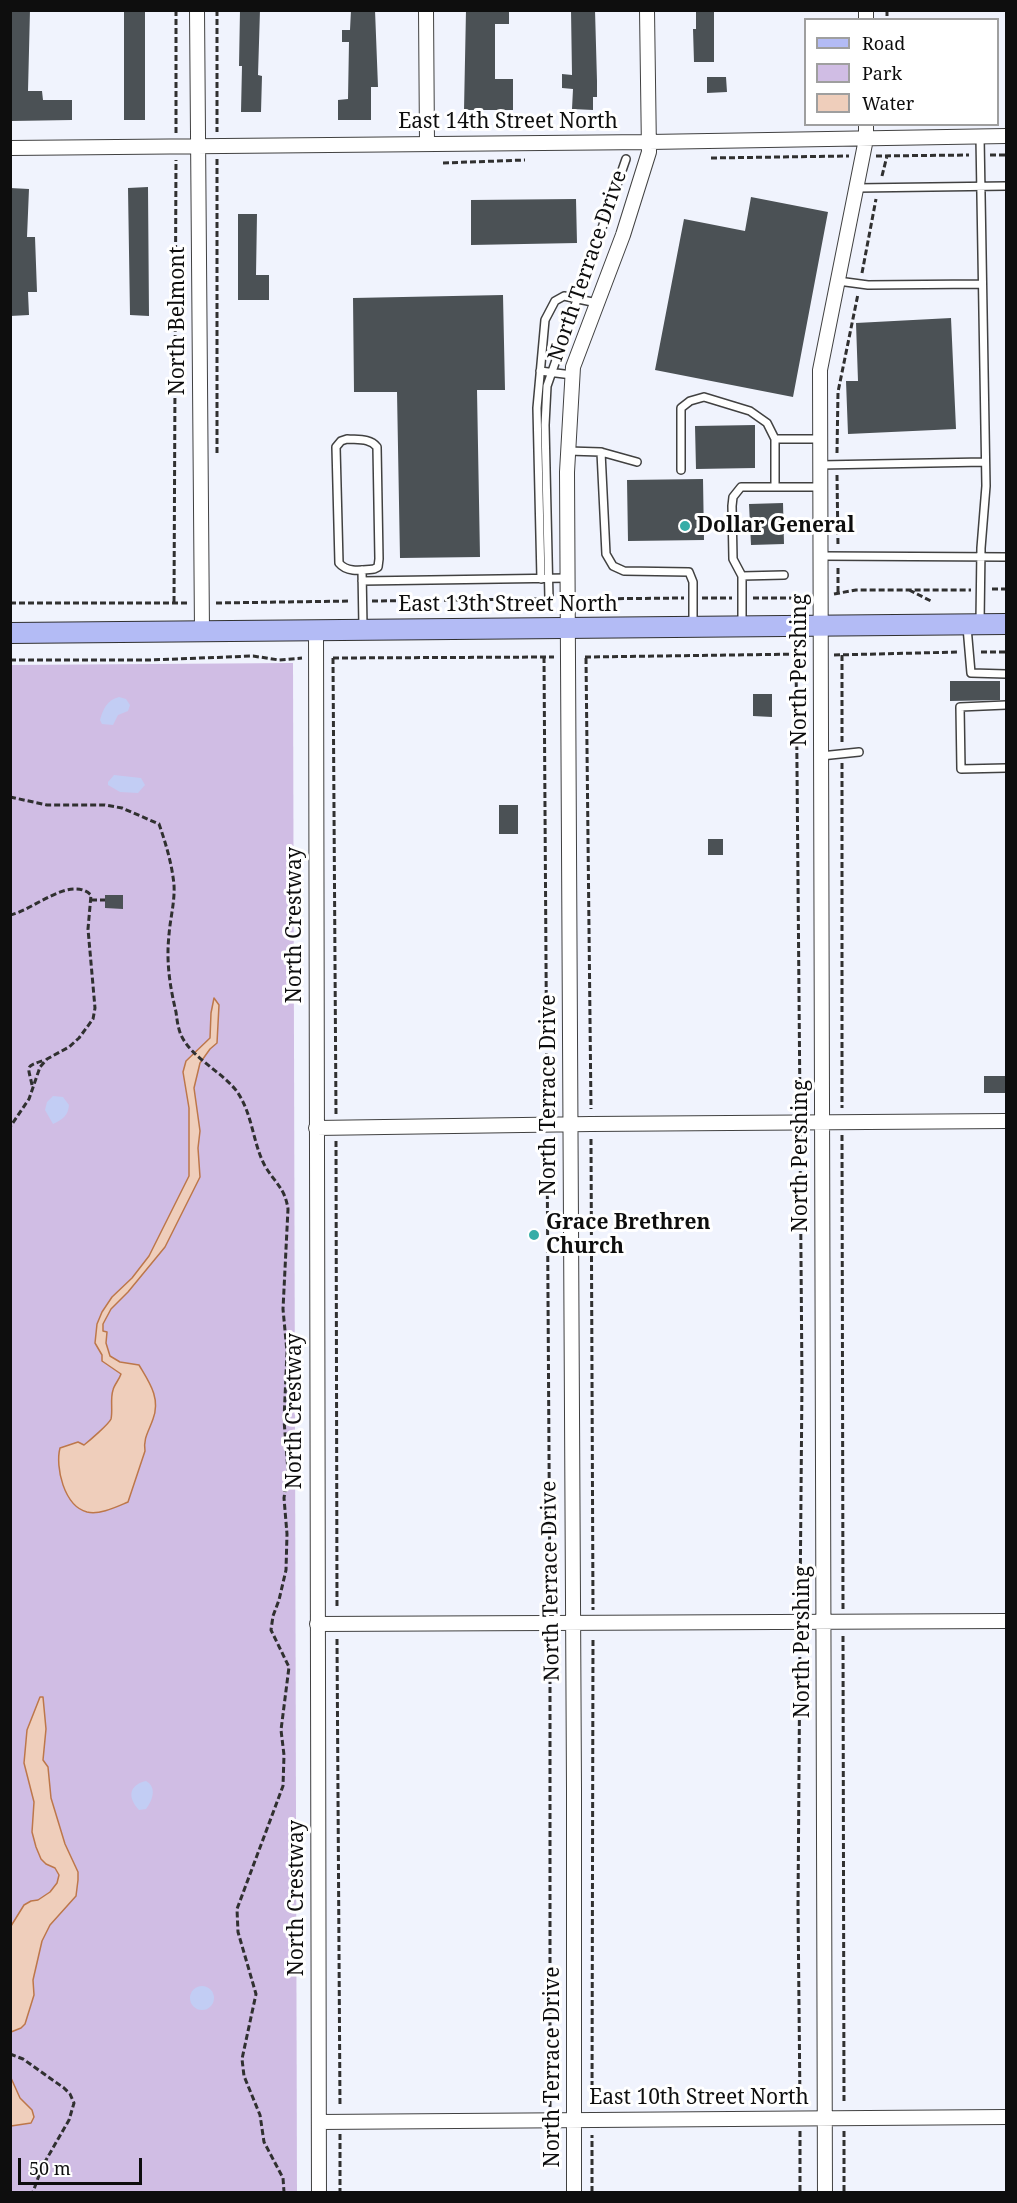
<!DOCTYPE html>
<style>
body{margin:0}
#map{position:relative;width:1017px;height:2203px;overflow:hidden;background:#f0f3fd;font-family:"Noto Serif",serif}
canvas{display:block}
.frame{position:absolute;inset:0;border:12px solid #0e0e0e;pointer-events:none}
.legend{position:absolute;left:804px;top:18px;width:195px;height:108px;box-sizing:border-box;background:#fff;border:2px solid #9f9f9f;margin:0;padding:8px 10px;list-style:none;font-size:18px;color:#0e0e0e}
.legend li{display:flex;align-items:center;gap:12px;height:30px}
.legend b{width:30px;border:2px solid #9f9f9f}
.scale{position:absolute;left:18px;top:2158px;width:124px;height:27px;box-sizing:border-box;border:3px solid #0e0e0e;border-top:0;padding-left:8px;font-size:18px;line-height:21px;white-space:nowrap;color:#0e0e0e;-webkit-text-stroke:4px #fff;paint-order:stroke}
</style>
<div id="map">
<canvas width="1017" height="2203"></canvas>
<div class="frame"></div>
<ul class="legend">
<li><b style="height:8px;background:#b3bbf5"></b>Road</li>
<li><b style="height:16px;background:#d0bde4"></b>Park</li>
<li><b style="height:16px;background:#efcebb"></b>Water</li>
</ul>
<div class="scale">50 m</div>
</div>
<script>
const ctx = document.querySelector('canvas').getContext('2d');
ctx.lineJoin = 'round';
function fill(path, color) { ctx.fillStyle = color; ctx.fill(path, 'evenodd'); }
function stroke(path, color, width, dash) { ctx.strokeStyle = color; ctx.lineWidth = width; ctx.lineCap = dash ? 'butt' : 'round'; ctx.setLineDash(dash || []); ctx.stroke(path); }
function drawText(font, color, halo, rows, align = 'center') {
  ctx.font = font + ' "Noto Serif",serif'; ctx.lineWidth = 6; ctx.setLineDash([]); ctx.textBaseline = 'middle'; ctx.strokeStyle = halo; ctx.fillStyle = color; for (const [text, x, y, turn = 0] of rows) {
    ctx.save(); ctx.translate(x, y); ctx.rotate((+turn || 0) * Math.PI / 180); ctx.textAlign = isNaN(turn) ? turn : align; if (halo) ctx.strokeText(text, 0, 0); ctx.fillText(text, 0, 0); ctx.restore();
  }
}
const green = new Path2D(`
 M 293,663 L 297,2192 L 11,2192 L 11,665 Z`);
const sand = new Path2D(`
 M 119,697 L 126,699 L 130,705 L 128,711 L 118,715 L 113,725 L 102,724 L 100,720 C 103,709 107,700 119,697 Z
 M 114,775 L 141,778 L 145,785 L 138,793 L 120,792 L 108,785 L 108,782 Z
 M 53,1096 L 63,1097 L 69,1105 C 68,1116 63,1119 53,1124 L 45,1110 L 47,1102 Z
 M 146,1781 C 157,1787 153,1800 146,1809 L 139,1810 C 127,1797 129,1785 146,1781 Z
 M190 1998a12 12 0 1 1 24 0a12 12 0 1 1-24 0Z`);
const water = new Path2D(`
 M 214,998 L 219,1005 L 217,1043 L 210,1049 L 200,1063 L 194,1088 L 200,1131 L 198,1148 L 200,1177 L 165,1247 L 128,1292 L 111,1309 L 103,1324 L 103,1331 L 107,1332 L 106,1343 L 110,1356 L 120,1362 L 139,1365 C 149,1382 161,1398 153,1419 C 149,1431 143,1438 145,1451 L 128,1502 C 116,1507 100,1515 87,1512 C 64,1506 55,1467 60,1448 L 78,1442 L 84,1445 C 89,1441 109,1424 111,1419 C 113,1410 110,1399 113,1390 C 114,1385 119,1380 121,1374 L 102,1361 L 102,1355 L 95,1343 L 97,1324 L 102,1312 L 112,1297 L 132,1278 L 149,1256 L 189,1176 L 189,1108 L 183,1072 L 186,1061 L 210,1038 L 211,1013 Z
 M 40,1697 L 43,1697 L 46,1729 L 43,1760 L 48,1767 L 51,1798 L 65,1844 L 78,1872 L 78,1880 L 76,1896 L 50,1925 L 42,1941 L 33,1980 L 34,1995 L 25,2024 L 21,2028 L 11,2032 L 11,1926 L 24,1905 L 31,1901 L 38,1900 L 50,1892 L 57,1883 L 59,1875 L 55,1868 L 46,1864 L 41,1859 L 36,1847 L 32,1832 L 34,1802 L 24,1763 L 27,1730 Z
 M 11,2078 L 20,2098 L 32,2110 L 34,2117 L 31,2123 L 11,2126 Z`);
const building = new Path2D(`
 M 12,10 L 30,10 L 28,91 L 42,91 L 43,100 L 72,100 L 72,120 L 11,121 Z
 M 124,10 L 145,10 L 145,120 L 124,120 Z
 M 240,10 L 260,10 L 258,75 L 262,76 L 261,112 L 241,112 L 242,66 L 239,66 Z
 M 351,10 L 375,10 L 378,87 L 371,87 L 371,120 L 338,120 L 338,100 L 348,99 L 349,42 L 342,42 L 342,30 L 350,30 Z
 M 466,10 L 509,10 L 509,24 L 495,24 L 495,79 L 513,79 L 513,110 L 464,110 Z
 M 571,10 L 595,10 L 597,81 L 597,97 L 593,97 L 593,110 L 572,109 L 573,89 L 562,88 L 562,74 L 572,75 Z
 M 696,10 L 714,10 L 714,62 L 694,62 L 693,29 L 696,29 Z
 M 707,77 L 726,77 L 727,92 L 707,93 Z
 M 148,187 L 149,316 L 130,315 L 128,188 Z
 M 10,188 L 29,189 L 27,237 L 35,237 L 37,292 L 28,292 L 29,315 L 10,316 Z
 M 751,197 L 828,212 L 793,397 L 655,370 L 684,219 L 745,231 Z
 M 576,199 L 577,243 L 471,245 L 471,200 Z
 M 238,214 L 257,214 L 256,275 L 269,275 L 269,300 L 238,300 Z
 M 503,295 L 505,390 L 477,390 L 480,557 L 400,558 L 397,392 L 354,392 L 353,298 Z
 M 951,318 L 956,429 L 848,434 L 846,381 L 858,381 L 856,323 Z
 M 755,425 L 755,468 L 696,469 L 695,426 Z
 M 703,479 L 704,540 L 628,541 L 627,480 Z
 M 783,503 L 784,544 L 751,545 L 749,504 Z
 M 950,681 L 1000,681 L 1000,700 L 950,701 Z
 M 753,694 L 772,694 L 772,717 L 753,716 Z
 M 499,805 L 518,805 L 518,834 L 499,834 Z
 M 708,839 L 723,839 L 723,855 L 708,855 Z
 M 105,895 L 123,895 L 123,909 L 105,908 Z
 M 984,1076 L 1006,1076 L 1006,1093 L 984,1093 Z`);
const path = new Path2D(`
 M 176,10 L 176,133
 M 217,10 L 217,132
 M 887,10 L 887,20
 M 990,155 L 1006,155
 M 876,156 L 969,155
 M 711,158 L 849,156
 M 443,163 L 525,160
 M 882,176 L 887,156
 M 862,273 L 876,199
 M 217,453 L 217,159
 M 837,453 L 838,392 L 858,294
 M 837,475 L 838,546
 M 838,568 L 838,593
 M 992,589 L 1006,589
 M 909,590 L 931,601
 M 834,594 L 856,590 L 971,590
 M 702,598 L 732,598
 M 753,598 L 807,598
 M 582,599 L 684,598
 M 372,601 L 540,599
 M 174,602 L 176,160
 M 10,603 L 189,603
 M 216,603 L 351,601
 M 981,652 L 1006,652
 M 796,654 L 800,1108
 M 834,655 L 959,652
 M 842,655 L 842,742
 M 544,657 L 547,1111
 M 585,657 L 806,654
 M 333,658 L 336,1114
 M 333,658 L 554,657
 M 586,658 L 591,1109
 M 10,660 L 150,660 L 253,656 L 279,660 L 302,658
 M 842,763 L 842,1108
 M 10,797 L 47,805 L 105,805 L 122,808 L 159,824 C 166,844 172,864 174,885 C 175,902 170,919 169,935 C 166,962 170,987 176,1012 C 177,1020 178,1028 181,1035 C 191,1057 219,1070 235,1089 C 253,1112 252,1142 265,1166 C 275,1183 285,1188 288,1209 L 283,1309 L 287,1352 L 284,1420 L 288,1471 L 284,1498 L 287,1534 L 286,1570 L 279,1600 L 273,1616 L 271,1630 L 289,1667 L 281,1730 L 284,1755 L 283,1786 L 237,1909 L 238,1932 L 256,1994 L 242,2059 L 244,2076 L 260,2115 L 264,2142 L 283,2178 L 284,2192
 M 91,900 L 105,900
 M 10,915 C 34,910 70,875 91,895 L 88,929 L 95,1008 L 93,1019 L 79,1038 L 69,1047 L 47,1059 L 40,1067 L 29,1099 L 10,1127
 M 32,1085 C 28,1065 24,1067 45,1060
 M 800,1135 L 802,1382 L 800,1609
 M 842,1135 L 843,1609
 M 547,1139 L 550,1609
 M 591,1139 L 593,1610
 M 336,1141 L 337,1609
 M 843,1636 L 844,2104
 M 337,1639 L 340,2107
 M 10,2054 L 23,2059 L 64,2088 L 70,2094 L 74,2103 L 69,2120 L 42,2167 L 33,2192
 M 800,2104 L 798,1906 L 800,1636
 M 592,2105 L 593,1637
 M 550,2107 L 550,1637
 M 800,2131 L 800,2192
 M 844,2131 L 844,2192
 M 340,2134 L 340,2192
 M 592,2192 L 592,2135`);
const service = new Path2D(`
 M 980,137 L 986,486 L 981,548 L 980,622
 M 857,188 L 1006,186
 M 838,281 L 868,285 L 982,284
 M 540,371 L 572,375
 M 347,439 C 358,440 370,438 377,447 L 379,559 L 378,567 L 374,569 C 362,570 347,573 339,563 L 336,447 L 341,441 Z
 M 568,451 L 601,452 L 606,554 L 613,566 L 624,571 L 689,572 L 693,582 L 693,625
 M 601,452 L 637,462
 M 820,465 L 985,462
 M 681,470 L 681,408 L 690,401 L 704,397 L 750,411 L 767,423 L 775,439
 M 775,487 L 775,439 L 820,439
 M 821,556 L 1006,557
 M 362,570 L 363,627
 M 742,576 L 733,559 L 732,506 L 733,497 L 741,487 L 821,487
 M 541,579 L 537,408 L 545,320 L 555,301 L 564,296 L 597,303
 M 362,581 L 568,578
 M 549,599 L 545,425 L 547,386 L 626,159
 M 742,624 L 742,576 L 784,575
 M 967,627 L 971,673 L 1006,674
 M 1006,705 L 960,707 L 961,769 L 1006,768
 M 821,756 L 859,752`);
const minor = new Path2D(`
 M 197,10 L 202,631
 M 426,10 L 427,143
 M 866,10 L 866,20
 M 10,148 L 649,142 L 1006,136
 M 316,630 L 319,2192
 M 316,1128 L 591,1124 L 1006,1121
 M 317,1624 L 1006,1621
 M 319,2122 L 1006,2117
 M 574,2192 L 574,1788 L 567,472 L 573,367 L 623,235 L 649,152 L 647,10
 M 825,2192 L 820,370 L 866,139 L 866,124`);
const secondary = new Path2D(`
 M 10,633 L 1006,624`);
const markers = [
 [685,526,6,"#36ada7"],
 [534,1235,6,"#36ada7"]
];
const streetNames = [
 ["East 14th Street North",508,122],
 ["North Terrace Drive",588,266,-71],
 ["North Belmont",178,321,-90],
 ["East 13th Street North",508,605],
 ["North Pershing",800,670,-90],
 ["North Crestway",295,925,-90],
 ["North Terrace Drive",549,1095,-90],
 ["North Pershing",801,1156,-90],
 ["North Crestway",295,1411,-90],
 ["North Terrace Drive",551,1581,-91],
 ["North Pershing",803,1642,-90],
 ["North Crestway",297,1898,-90],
 ["North Terrace Drive",553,2067,-90],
 ["East 10th Street North",699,2098]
];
const poiNames = [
 ["Dollar General",697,526],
 ["Grace Brethren",546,1223],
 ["Church",546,1247]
];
fill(green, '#d0bde4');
fill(sand, '#c2cdf4');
fill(water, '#efcebb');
stroke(water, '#bd774a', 1.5);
fill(building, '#4b5155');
stroke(service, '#414141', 10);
stroke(minor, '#414141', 16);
stroke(secondary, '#303030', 22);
stroke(path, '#303030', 3, [6, 3]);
stroke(service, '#fff', 7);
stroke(minor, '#fff', 14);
stroke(secondary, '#b3bbf5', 20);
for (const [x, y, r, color] of markers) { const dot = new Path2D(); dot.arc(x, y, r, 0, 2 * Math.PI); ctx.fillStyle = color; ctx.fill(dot); stroke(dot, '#fff', 2); }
drawText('21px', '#0e0e0e', '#fff', streetNames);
drawText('bold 21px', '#0e0e0e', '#fff', poiNames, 'left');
</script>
